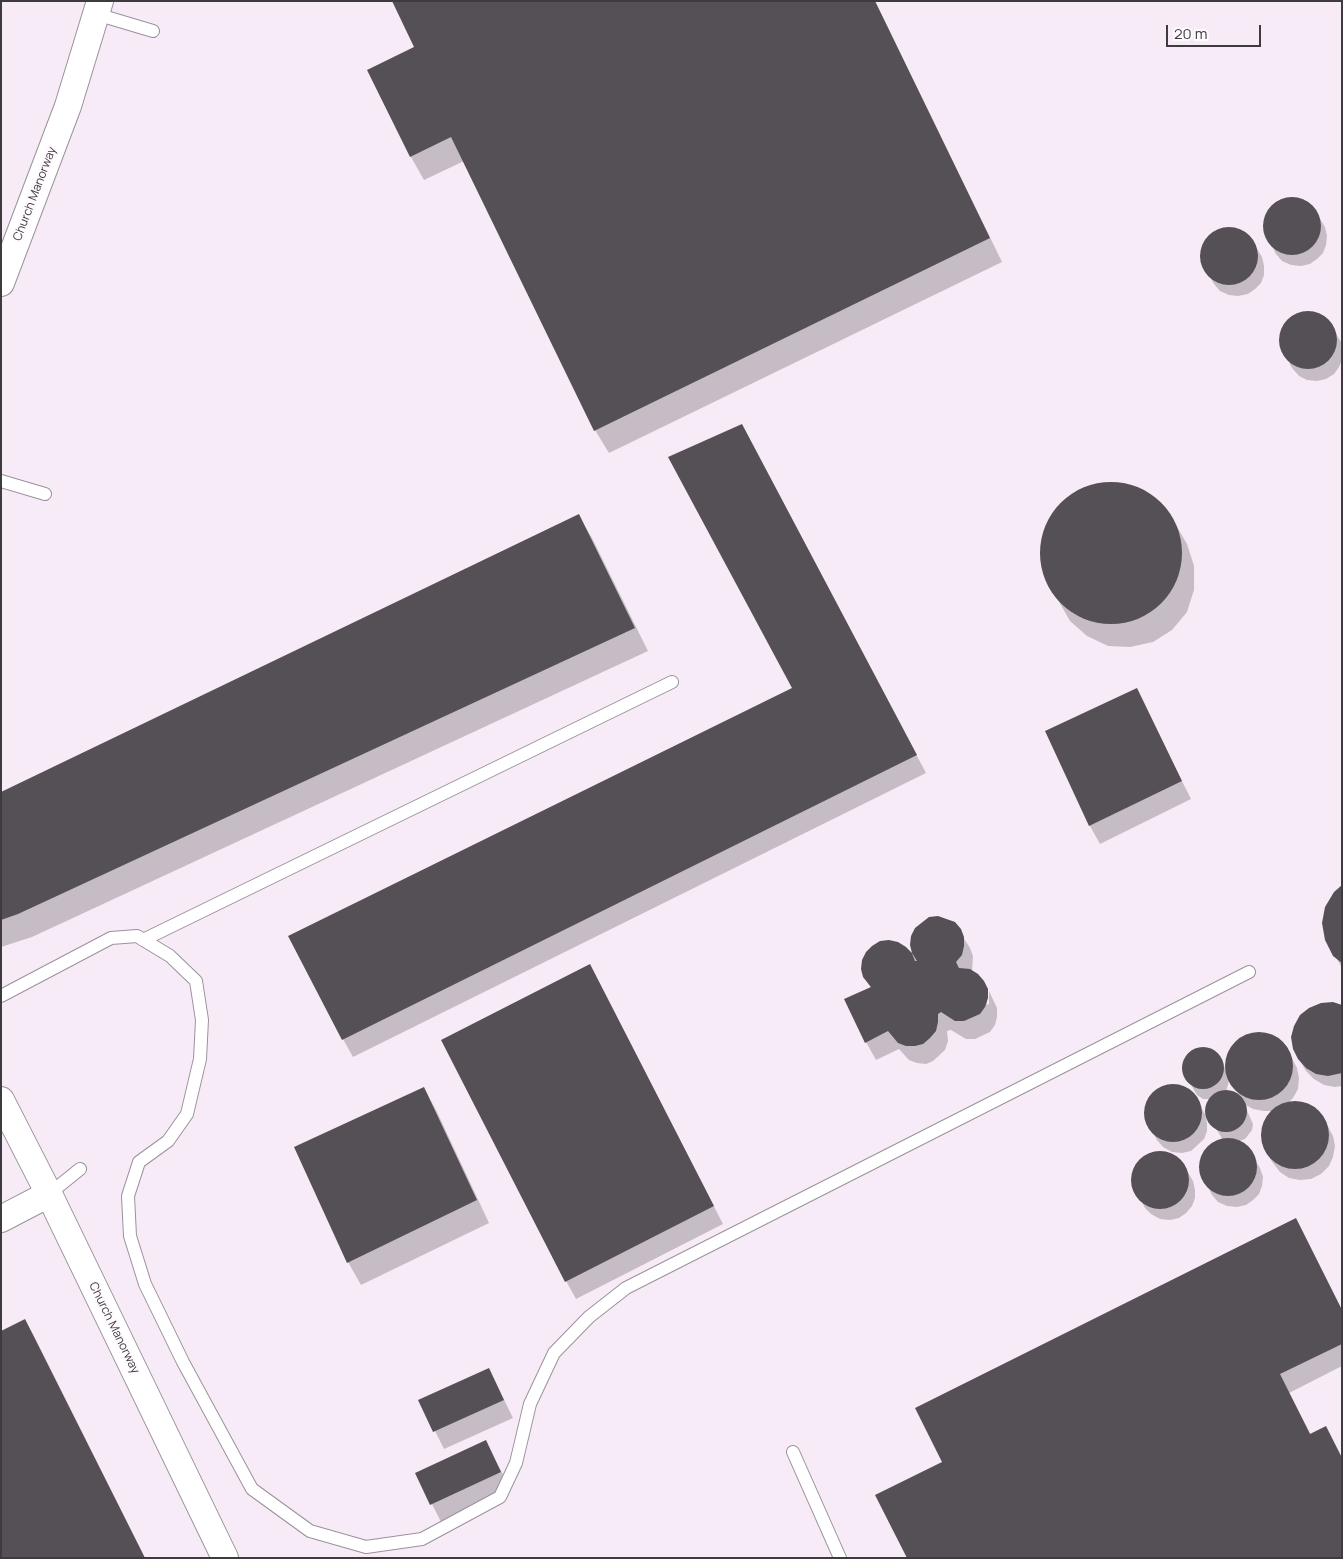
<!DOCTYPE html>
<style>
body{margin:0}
#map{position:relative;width:1343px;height:1559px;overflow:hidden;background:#fefafe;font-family:Manrope,sans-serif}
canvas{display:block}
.frame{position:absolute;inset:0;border:2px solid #3d3b3e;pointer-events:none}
.scale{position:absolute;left:1166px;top:25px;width:95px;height:22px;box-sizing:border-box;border:2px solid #3d3b3e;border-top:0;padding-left:6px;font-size:15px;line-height:18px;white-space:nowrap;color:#3d3b3e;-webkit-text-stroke:4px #fefafe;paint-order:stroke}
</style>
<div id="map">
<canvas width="1343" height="1559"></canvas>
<div class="frame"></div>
<div class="scale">20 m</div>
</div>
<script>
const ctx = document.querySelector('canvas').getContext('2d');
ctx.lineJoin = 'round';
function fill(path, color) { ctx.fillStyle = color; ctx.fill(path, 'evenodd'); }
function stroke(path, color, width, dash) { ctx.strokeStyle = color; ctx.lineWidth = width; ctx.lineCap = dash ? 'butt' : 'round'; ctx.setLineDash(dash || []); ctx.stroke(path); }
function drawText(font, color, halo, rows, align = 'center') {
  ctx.font = font + ' Manrope,sans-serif'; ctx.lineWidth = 5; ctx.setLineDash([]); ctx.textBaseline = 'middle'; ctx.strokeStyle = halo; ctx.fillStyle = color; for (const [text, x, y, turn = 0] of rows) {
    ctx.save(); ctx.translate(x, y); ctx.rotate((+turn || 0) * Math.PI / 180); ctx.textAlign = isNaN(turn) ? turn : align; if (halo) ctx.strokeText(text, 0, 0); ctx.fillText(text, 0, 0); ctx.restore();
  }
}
const built = new Path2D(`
 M 1,1 L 1342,1 L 1342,1558 L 1,1558 Z`);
const shadow = new Path2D(`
 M 393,1 L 875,1 L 1002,262 L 609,453 L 595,430 L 464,161 L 424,180 L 411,157 L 369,71 L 416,48 Z
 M 1289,198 L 1298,199 L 1313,208 L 1325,227 L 1327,236 L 1326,245 L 1323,253 L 1317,259 L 1310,264 L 1301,266 L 1291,265 L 1282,261 L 1276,254 L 1265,232 L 1264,223 L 1267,214 L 1273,206 L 1280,201 Z
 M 1226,229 L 1235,229 L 1244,232 L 1250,238 L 1262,257 L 1264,266 L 1264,275 L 1261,283 L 1255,289 L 1248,294 L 1238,296 L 1229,295 L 1220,291 L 1214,284 L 1202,262 L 1202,253 L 1204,244 L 1210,236 L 1218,231 Z
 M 1305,313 L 1314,313 L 1322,317 L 1329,322 L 1341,342 L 1342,360 L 1339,367 L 1334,374 L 1326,379 L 1317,381 L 1307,380 L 1299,376 L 1292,368 L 1281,347 L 1280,337 L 1283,328 L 1289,321 L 1297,315 Z
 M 751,443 L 926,773 L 353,1057 L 343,1039 L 793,688 Z
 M 1116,484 L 1139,489 L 1158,501 L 1173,520 L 1187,544 L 1194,566 L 1194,590 L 1187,612 L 1172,630 L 1153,642 L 1130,647 L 1108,646 L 1087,636 L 1070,621 L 1045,577 L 1041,555 L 1044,532 L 1054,512 L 1071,496 L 1092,486 Z
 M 578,515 L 592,538 L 648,651 L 32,937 L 1,947 L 1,794 Z
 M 1136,690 L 1191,799 L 1100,844 L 1090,826 L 1047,732 Z
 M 1342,887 L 1342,968 L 1326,940 Z
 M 938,917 L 954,923 L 970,948 L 973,956 L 972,971 L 983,982 L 988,991 L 986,991 L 987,1005 L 989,1004 L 989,991 L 997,1008 L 997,1017 L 995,1025 L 990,1032 L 975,1039 L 966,1039 L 951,1030 L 947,1031 L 948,1041 L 945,1050 L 933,1061 L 926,1064 L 917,1063 L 909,1060 L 899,1049 L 876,1060 L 866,1042 L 871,988 L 864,977 L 905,948 L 914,958 L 911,944 Z
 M 599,983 L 723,1224 L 576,1299 L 566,1281 Z
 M 1342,1006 L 1342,1086 L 1335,1087 L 1324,1085 L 1314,1079 L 1306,1071 L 1299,1059 Z
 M 1257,1033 L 1268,1034 L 1277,1038 L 1285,1045 L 1297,1068 L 1299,1078 L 1298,1089 L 1293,1098 L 1288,1103 L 1303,1103 L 1313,1107 L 1321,1114 L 1333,1136 L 1335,1146 L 1333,1157 L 1329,1166 L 1321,1174 L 1311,1179 L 1300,1180 L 1289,1178 L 1280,1172 L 1273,1163 L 1265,1151 L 1262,1139 L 1262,1128 L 1266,1118 L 1272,1111 L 1264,1111 L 1253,1109 L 1244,1104 L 1253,1124 L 1252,1130 L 1245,1139 L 1237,1142 L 1248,1149 L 1260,1168 L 1263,1177 L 1262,1186 L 1259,1194 L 1253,1200 L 1246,1205 L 1237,1207 L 1227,1206 L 1218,1202 L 1212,1195 L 1201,1173 L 1200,1164 L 1203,1155 L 1208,1147 L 1223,1140 L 1207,1114 L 1210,1099 L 1203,1099 L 1197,1095 L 1183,1071 L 1186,1058 L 1196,1049 L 1202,1049 L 1214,1052 L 1218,1056 L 1226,1070 L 1226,1060 L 1230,1049 L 1238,1040 L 1247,1035 ZM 1229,1081 L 1240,1096 L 1238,1097 L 1232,1092 L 1226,1092 Z
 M 1170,1085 L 1178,1085 L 1193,1094 L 1205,1114 L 1207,1123 L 1207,1131 L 1204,1139 L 1191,1151 L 1182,1153 L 1172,1152 L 1163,1147 L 1157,1140 L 1145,1119 L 1145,1110 L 1148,1100 L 1153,1092 Z
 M 424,1088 L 437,1112 L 489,1223 L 361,1285 L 348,1262 Z
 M 1158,1152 L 1166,1153 L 1174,1156 L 1181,1161 L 1193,1181 L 1195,1190 L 1195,1198 L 1192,1206 L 1186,1213 L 1179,1218 L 1170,1220 L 1160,1219 L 1151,1214 L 1145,1208 L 1134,1186 L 1133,1176 L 1135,1167 L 1141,1159 L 1149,1154 Z
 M 1296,1220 L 1342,1310 L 1342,1366 L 1289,1393 L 1311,1435 L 1326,1428 L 1342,1457 L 1342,1558 L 943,1462 Z
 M 25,1320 L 35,1338 L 145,1558 L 1,1558 Z
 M 489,1369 L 513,1418 L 444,1449 L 420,1401 Z
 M 486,1442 L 511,1490 L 441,1522 L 417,1474 Z`);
const building = new Path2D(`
 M 392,1 L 875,1 L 990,238 L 594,431 L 451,137 L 410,157 L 367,70 L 414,47 Z
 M1263 226a29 29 0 1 1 58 0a29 29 0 1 1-58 0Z
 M1200 256a29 29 0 1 1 58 0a29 29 0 1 1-58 0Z
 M1279 340a29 29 0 1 1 58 0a29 29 0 1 1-58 0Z
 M 742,424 L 917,755 L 342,1040 L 288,936 L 792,688 L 668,457 Z
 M1040 553a71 71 0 1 1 142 0a71 71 0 1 1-142 0Z
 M 579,514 L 635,628 L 18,914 L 1,920 L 1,792 Z
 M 1137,688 L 1182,781 L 1089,826 L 1045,731 Z
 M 1342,885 L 1342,963 L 1333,956 L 1325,940 L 1322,923 L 1325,907 L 1334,892 Z
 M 938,916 L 955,922 L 961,929 L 964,937 L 964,946 L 962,955 L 956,962 L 959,968 L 970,969 L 978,974 L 984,981 L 988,989 L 988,998 L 985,1007 L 980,1014 L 964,1021 L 955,1021 L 941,1012 L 938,1014 L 938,1022 L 936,1031 L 930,1038 L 923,1044 L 915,1046 L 906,1046 L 898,1043 L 888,1031 L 865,1043 L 844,999 L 871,987 L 863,977 L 861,969 L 862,960 L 866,952 L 872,946 L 880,941 L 889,940 L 898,942 L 906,947 L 912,953 L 915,961 L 917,961 L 912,953 L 910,945 L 911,936 L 915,928 L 929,917 Z
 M 590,964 L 714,1206 L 565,1282 L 441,1040 Z
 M 1333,1002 L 1342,1005 L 1342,1073 L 1328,1076 L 1316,1074 L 1306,1068 L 1298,1059 L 1293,1049 L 1291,1037 L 1294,1026 L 1300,1015 L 1309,1008 L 1321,1003 Z
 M1225 1066a34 34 0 1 1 68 0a34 34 0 1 1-68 0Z
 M1182 1068a21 21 0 1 1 42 0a21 21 0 1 1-42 0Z
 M1144 1113a29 29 0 1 1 58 0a29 29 0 1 1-58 0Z
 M 424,1087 L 477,1200 L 347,1263 L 294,1147 Z
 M1205 1111a21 21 0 1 1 42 0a21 21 0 1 1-42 0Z
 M1261 1135a34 34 0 1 1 68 0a34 34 0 1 1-68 0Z
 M1199 1167a29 29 0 1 1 58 0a29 29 0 1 1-58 0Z
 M1131 1180a29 29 0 1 1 58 0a29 29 0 1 1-58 0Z
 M 1296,1218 L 1342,1310 L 1342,1344 L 1280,1374 L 1310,1434 L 1326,1426 L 1342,1458 L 1342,1558 L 907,1558 L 875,1495 L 942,1462 L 915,1408 Z
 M 25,1319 L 145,1558 L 1,1558 L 1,1331 Z
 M 489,1368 L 504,1400 L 433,1432 L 418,1400 Z
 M 486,1440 L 501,1472 L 430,1505 L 415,1473 Z`);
const service = new Path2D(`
 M 96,14 L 153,31
 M 1,481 L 45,494
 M 143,940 L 672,682
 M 1,996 L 111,938 L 137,936 L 170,956 L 196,981 L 202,1020 L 200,1059 L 187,1114 L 168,1141 L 139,1162 L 128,1196 L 130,1236 L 145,1284 L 183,1362 L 252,1489 L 310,1531 L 366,1547 L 422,1539 L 500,1497 L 516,1463 L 530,1404 L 554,1353 L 589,1317 L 626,1288 L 1249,972
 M 49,1194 L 80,1169
 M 793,1452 L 840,1558`);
const minor = new Path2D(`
 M 1,283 L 68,106 L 100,1
 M 1,1100 L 49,1194 L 225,1558
 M 1,1219 L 49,1194`);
const streetNames = [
 ["Church Manorway",35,194,-69],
 ["Church Manorway",114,1328,64]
];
fill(built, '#f7ebf8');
fill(shadow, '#0003');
fill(building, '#555056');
stroke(service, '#999399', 14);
stroke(minor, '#999399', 28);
stroke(service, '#fff', 12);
stroke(minor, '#fff', 26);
drawText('12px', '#3d3b3e', '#fefafe', streetNames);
</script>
